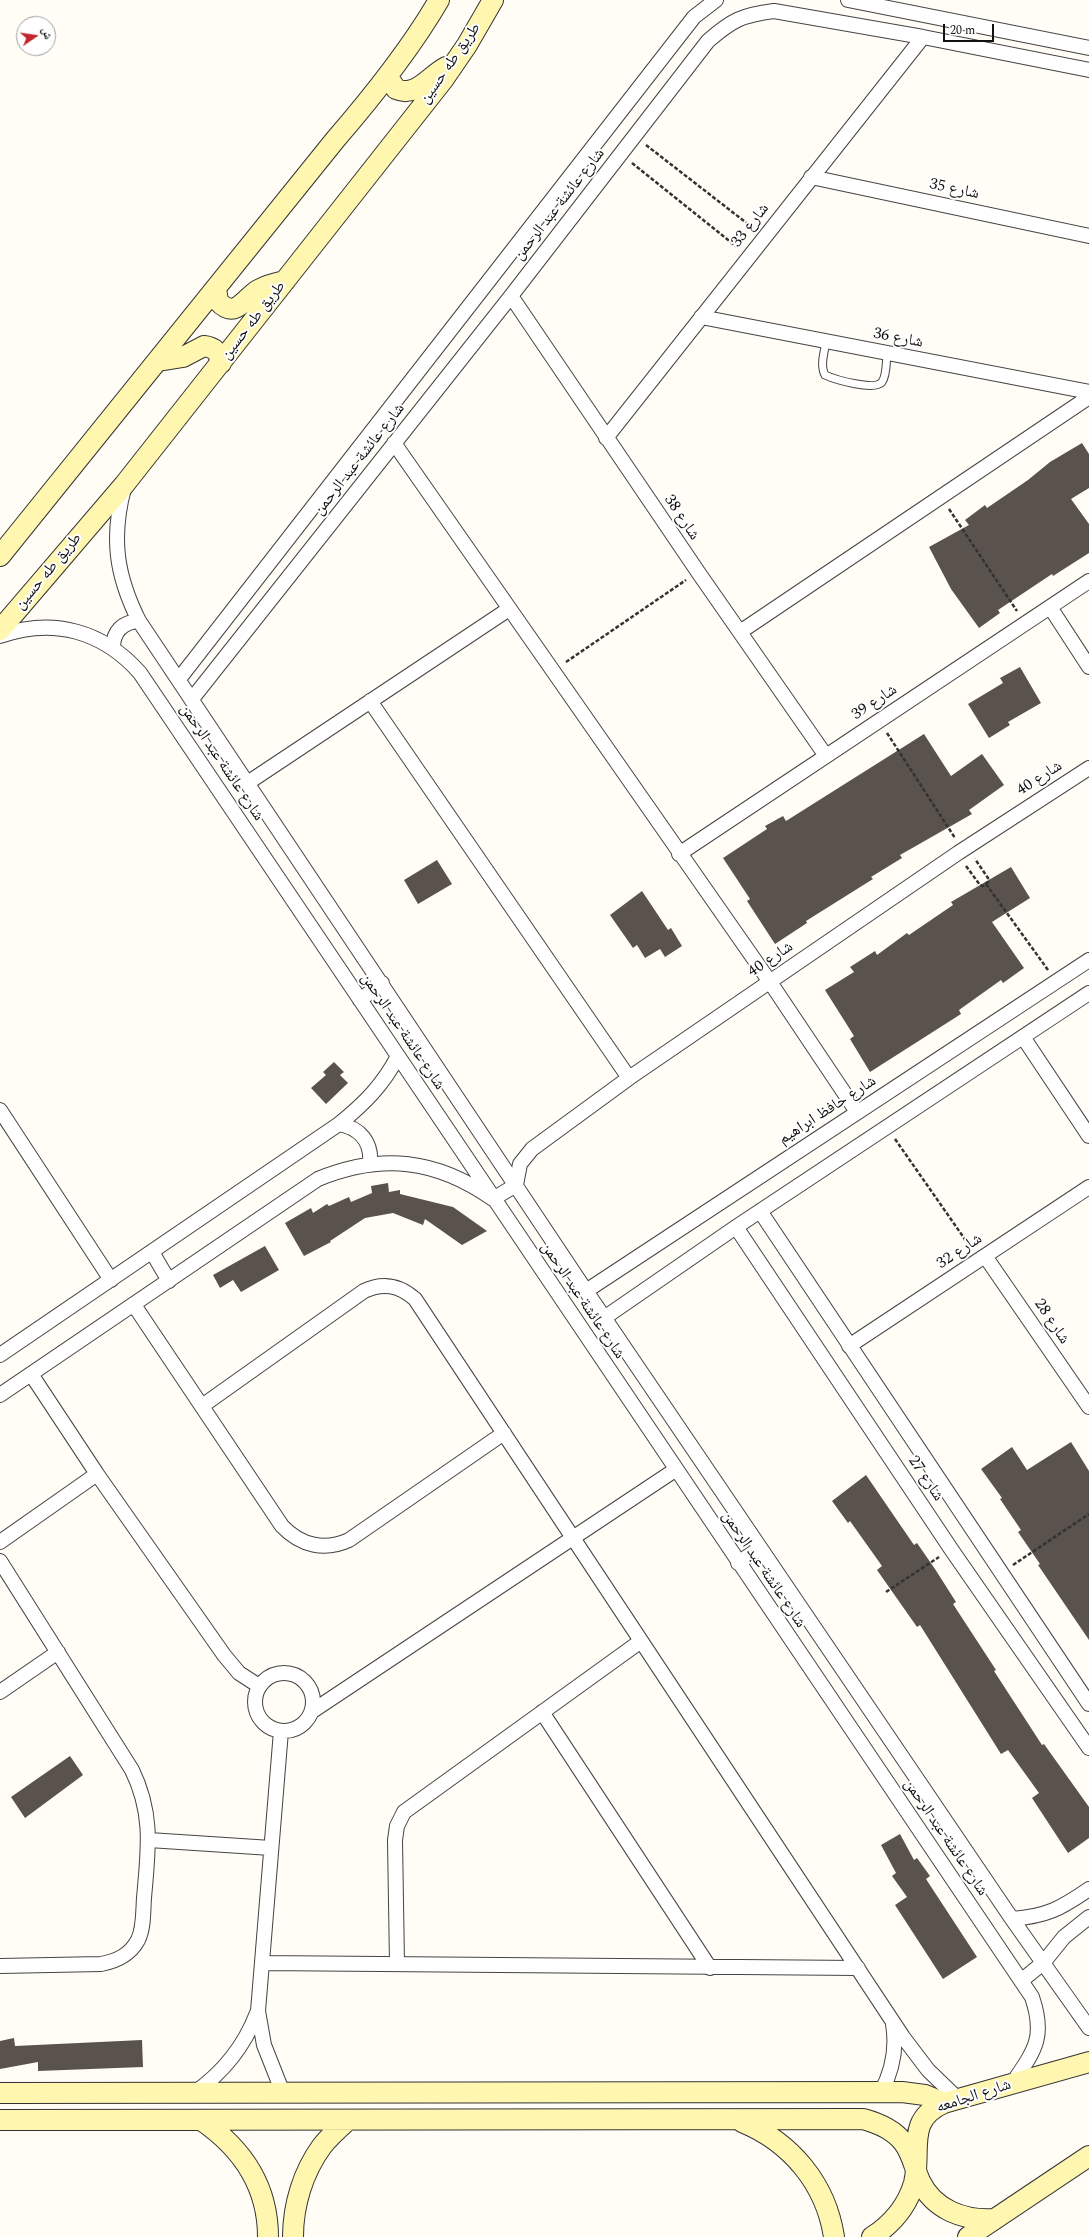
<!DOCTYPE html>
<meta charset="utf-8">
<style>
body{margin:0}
#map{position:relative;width:1089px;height:2237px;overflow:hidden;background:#fffdf5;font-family:Spectral,"Noto Naskh Arabic",serif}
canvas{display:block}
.north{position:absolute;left:16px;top:16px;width:40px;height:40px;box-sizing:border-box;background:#fff;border:1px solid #a0a0a0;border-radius:50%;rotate:77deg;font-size:11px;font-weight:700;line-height:16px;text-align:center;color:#111}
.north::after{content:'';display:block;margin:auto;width:14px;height:18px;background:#c4262e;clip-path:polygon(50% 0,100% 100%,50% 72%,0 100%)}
.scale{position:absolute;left:943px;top:24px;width:51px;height:18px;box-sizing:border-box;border:2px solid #111;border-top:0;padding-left:5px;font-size:12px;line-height:14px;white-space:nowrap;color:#111;-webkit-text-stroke:3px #fff;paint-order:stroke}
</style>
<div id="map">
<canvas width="1089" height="2237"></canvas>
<div class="north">ش</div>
<div class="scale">20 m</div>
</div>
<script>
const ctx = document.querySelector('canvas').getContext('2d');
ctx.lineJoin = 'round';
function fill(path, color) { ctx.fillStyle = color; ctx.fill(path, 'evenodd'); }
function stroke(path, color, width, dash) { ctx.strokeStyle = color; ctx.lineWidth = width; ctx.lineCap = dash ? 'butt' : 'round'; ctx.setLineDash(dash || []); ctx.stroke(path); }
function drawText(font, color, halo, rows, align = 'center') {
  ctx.font = font + ' Spectral,"Noto Naskh Arabic",serif'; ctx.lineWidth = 4; ctx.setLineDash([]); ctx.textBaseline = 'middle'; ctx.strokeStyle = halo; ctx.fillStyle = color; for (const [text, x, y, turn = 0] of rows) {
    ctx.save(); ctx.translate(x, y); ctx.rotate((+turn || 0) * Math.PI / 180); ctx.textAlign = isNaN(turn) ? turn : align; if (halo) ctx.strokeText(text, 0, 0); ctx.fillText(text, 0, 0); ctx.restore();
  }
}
const building = new Path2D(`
 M 1082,443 L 1089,454 L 1089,488 L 1071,499 L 1089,524 L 1089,553 L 1053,576 L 1052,574 L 998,610 L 1000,613 L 979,628 L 951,589 L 929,547 L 969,525 L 965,520 L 985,505 L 987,508 L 1028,480 L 1050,462 Z
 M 1020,667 L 1041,703 L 1008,722 L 1010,725 L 989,738 L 968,704 L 1003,683 L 1000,678 Z
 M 924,734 L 951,776 L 982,754 L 1004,785 L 969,810 L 972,814 L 900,855 L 902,858 L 871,877 L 873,879 L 806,921 L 807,923 L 775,944 L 747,901 L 750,899 L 723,858 L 767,829 L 765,826 L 783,816 L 786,821 Z
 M 437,860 L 452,884 L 418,904 L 404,880 Z
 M 1011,867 L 1030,898 L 992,922 L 1024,968 L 1003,983 L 1001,980 L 959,1010 L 961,1014 L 870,1072 L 850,1039 L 854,1036 L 825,990 L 854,972 L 850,967 L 875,951 L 877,955 L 907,933 L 909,935 L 953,905 L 951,902 Z
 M 642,891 L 668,930 L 671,928 L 682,946 L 665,957 L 660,949 L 645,958 L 637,945 L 633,948 L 610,915 Z
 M 334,1062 L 344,1072 L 340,1075 L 348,1083 L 326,1104 L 311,1088 L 326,1075 L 323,1072 Z
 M 388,1183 L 389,1192 L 400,1190 L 400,1194 L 453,1207 L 487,1231 L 462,1245 L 425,1219 L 423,1225 L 393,1213 L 365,1218 L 330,1241 L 331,1242 L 304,1256 L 285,1223 L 311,1208 L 313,1213 L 327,1204 L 329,1206 L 349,1197 L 351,1202 L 372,1193 L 371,1186 Z
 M 265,1246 L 279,1270 L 241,1292 L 233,1280 L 220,1288 L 213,1275 Z
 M 1071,1442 L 1089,1471 L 1089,1640 L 1038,1565 L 1040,1564 L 1018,1532 L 1021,1530 L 1000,1499 L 1002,1498 L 981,1469 L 1012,1447 L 1027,1470 Z
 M 866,1475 L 914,1545 L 917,1543 L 935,1569 L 956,1602 L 953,1604 L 996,1670 L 994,1671 L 1042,1745 L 1044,1744 L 1089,1807 L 1089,1838 L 1068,1853 L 1032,1798 L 1039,1793 L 1008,1750 L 1001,1754 L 920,1625 L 917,1627 L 877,1570 L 882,1566 L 850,1521 L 848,1523 L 832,1501 Z
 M 70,1756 L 83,1775 L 25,1818 L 11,1797 Z
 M 900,1834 L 914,1860 L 917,1858 L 930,1876 L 926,1879 L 977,1957 L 943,1979 L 895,1905 L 907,1897 L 892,1876 L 896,1873 L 881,1845 Z
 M 14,2038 L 15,2046 L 142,2040 L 143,2067 L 38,2071 L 38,2062 L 0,2069 L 0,2041 Z`);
const path = new Path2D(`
 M 646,145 L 753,228
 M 632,163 L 737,247
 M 949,509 L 1017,611
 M 566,662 L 686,580
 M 887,733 L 955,838
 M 966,866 L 980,885 L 983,886 L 988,882 L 988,878 L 975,859
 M 986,884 L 1048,970
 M 895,1139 L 971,1248
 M 1013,1565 L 1089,1514
 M 886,1592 L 939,1557`);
const lane = new Path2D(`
 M 826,342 C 824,353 820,366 825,375 C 836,380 875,391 882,382 C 887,375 886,362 887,354`);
const street = new Path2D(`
 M 848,0 L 1089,48
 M 811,177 L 1089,236
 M 511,296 L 698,572 L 826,756
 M 701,317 L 1089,392
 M 606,438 L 923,37
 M 394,443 L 770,982 L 857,1112
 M 124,488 C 111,538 116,575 139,621 L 586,1291 L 1012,1919 L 1089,2028
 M 1050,607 L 1089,667
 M 740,632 L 1089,397
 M 0,636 C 53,617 103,631 140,673 L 1032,1997 C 1046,2038 1034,2051 1012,2084
 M 113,648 C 113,631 123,622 139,621
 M 179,679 L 694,17 L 716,0
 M 192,699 L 511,296 L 708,41 C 732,20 742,15 774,11 L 923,37 L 1089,70
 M 370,701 L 629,1078
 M 249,782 L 509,609
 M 679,854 L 1089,581
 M 360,1000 L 382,983
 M 1023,1037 L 1089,1136
 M 0,1110 L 111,1280
 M 339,1124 C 360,1128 372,1142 370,1164
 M 760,1211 L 1089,1704
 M 736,1227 L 951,1549 L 1089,1748
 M 152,1252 L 169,1281
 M 985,1256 L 1089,1407
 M 586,1291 L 1089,960
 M 134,1305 L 282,1526 C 301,1546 325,1551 349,1540 L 504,1433
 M 604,1318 L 736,1227 L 1089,993
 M 849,1346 L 1089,1187
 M 0,1355 L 339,1124 C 364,1104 383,1085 398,1056
 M 31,1374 L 97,1474 L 224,1655 L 239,1673 L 259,1686
 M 0,1395 L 318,1179 C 382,1153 436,1159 493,1199 L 516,1185 L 520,1164 L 532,1149 L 629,1078 L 958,853 L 1089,768
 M 202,1406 L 364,1291 C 383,1282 399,1285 415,1299 L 903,2037 L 928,2070 L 958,2099
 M 0,1542 L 97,1474
 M 0,1561 L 132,1770 C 154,1815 148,1851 144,1898 C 143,1911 144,1928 138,1940 C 130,1955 117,1961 101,1964 L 0,1966
 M 738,1563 L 760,1548
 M255 1702a29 29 0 1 1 58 0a29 29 0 1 1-58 0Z
 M 0,1692 L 58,1652
 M 311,1712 L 675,1470
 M 542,1712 L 710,1968
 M 281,1731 L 258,2011 L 264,2045 L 283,2093
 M 149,1840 L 271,1848
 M 1012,1919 C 1047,1916 1060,1909 1089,1889
 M 262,1963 L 858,1968
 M 397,1964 L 395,1840 L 397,1826 L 404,1812 L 641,1641
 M 1021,1981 L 1043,1963 L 1064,1937 L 1089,1917
 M 881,2092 C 893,2070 897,2048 893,2024
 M 194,2093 C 224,2072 244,2047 257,2013`);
const secondary = new Path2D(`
 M 388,77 L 396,89 C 416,98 429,76 446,67
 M 216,289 L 218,301 C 235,320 244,299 258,290 C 267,285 275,283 285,281
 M 158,361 L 183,357 L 204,346 C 214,347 219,352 221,363
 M 0,556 L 335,140 C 373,96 410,50 439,0
 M 0,630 L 124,485 L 443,80 L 467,45 L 493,0
 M 0,2093 L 902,2092 L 925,2095 L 944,2103
 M 0,2120 L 863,2119 C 878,2123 893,2129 903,2142 C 912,2153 914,2167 920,2181 C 934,2210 964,2221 995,2219
 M 201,2120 C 242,2148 268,2186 268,2237
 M 742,2122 C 791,2142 826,2184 834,2237
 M 293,2237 C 293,2205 303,2172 322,2146 C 329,2137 339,2128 348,2120
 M 872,2237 C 892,2224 907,2207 914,2183 C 922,2151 905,2120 944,2103 L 1089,2062
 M 968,2237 L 1089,2156`);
const streetNames = [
 ["طريق طه حسين",451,64,-55],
 ["شارع 35",954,190,12],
 ["شارع عائشة عبد الرحمن",560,205,-52],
 ["شارع 33",751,226,-52],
 ["طريق طه حسين",254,321,-52],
 ["شارع 36",898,339,11],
 ["شارع عائشة عبد الرحمن",360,460,-52],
 ["شارع 38",681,518,56],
 ["طريق طه حسين",49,572,-50],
 ["شارع 39",875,703,-34],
 ["شارع عائشة عبد الرحمن",221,763,56],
 ["شارع 40",1040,779,-33],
 ["شارع 40",771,960,-34],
 ["شارع عائشة عبد الرحمن",402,1032,56],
 ["شارع حافظ ابراهيم",828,1111,-33],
 ["شارع 32",960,1252,-34],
 ["شارع عائشة عبد الرحمن",582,1301,56],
 ["شارع 28",1051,1322,56],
 ["شارع 27",925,1479,56],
 ["شارع عائشة عبد الرحمن",763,1570,56],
 ["شارع عائشة عبد الرحمن",945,1838,56],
 ["شارع الجامعه",974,2097,-18]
];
fill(building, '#5a524d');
stroke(lane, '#444', 9);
stroke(street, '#444', 16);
stroke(secondary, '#333', 22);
stroke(path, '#333', 2.5, [4, 2]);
stroke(lane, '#fff', 7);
stroke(street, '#fff', 14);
stroke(secondary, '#fff6b0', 20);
drawText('16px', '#111', '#fff', streetNames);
</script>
